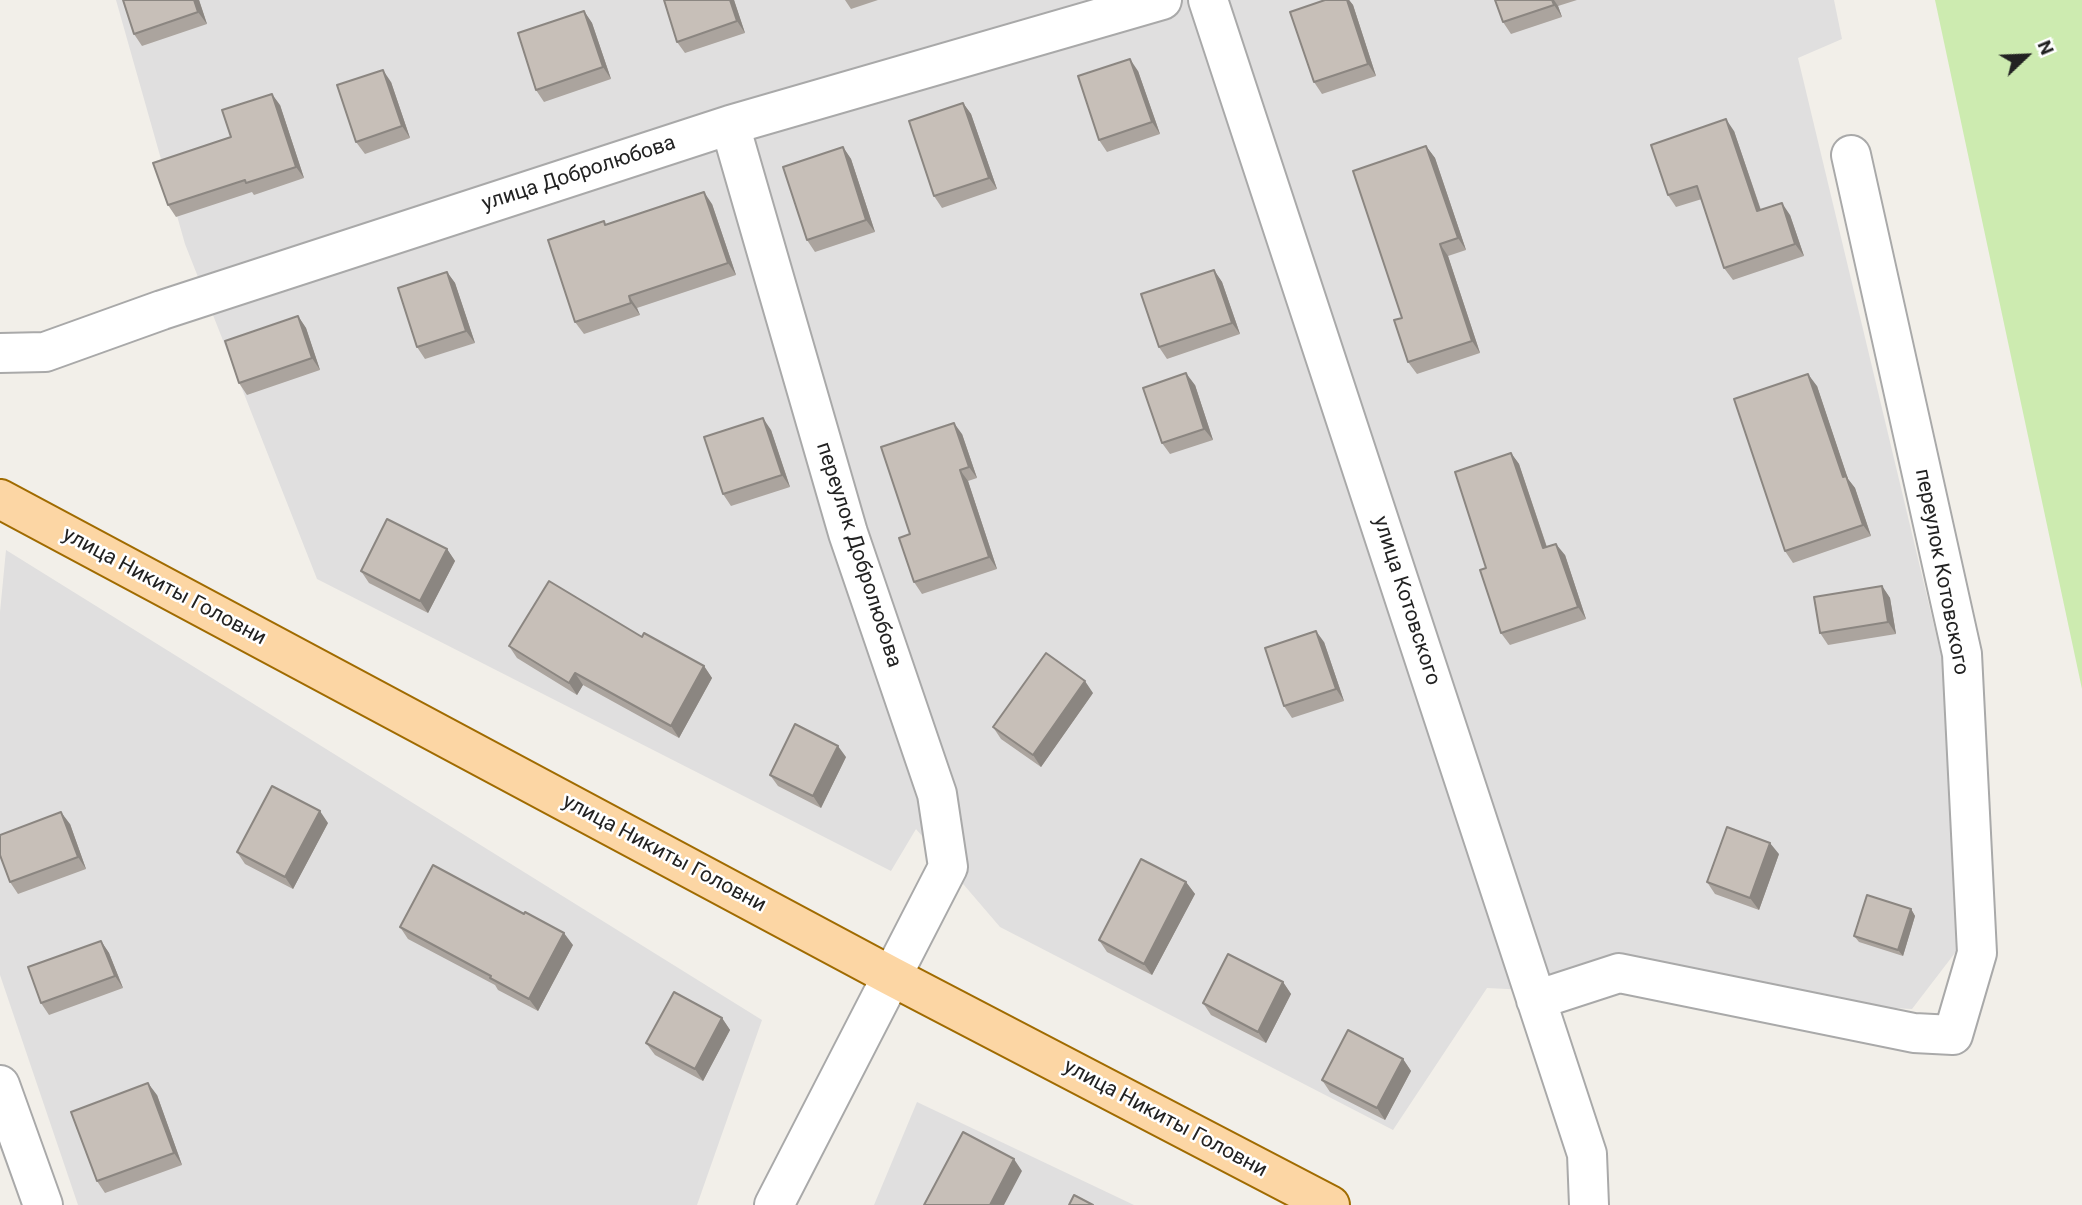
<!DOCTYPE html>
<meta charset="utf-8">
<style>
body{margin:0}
#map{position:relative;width:2082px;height:1205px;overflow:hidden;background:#f2efe9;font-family:Roboto,sans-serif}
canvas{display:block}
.north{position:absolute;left:1991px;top:21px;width:70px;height:70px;-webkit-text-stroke:5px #fff;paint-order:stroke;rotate:67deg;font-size:19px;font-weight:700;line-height:28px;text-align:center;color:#222}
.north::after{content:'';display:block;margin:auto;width:24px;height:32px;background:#222;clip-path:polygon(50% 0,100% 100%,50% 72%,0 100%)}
</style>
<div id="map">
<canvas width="2082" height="1205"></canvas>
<div class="north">N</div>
</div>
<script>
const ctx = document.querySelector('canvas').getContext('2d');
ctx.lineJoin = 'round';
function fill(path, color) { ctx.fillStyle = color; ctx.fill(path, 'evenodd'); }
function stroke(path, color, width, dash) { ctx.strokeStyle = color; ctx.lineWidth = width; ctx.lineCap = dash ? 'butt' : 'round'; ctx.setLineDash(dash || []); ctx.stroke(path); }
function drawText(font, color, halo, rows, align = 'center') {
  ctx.font = font + ' Roboto,sans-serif'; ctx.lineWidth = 5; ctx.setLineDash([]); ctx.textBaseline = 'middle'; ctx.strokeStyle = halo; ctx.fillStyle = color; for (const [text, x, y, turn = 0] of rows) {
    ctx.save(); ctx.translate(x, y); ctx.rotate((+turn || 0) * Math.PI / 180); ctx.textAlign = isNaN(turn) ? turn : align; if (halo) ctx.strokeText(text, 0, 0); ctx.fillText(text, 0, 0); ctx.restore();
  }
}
const residential = new Path2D(`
 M 116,0 L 1834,0 L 1842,39 L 1798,58 L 1943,663 L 1958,949 L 1912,1009 L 1487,988 L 1393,1130 L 1000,927 L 916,829 L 891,871 L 317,579 L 185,244 Z
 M 6,550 L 762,1020 L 697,1205 L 78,1205 L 0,975 L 0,612 Z
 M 917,1102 L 1134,1205 L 874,1205 Z`);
const grass = new Path2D(`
 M 1935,0 L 2082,0 L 2082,689 Z`);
const street = new Path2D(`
 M 1208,0 L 1587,1154 L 1589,1205
 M 730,125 L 848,533 L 937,794 L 948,867 L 774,1205
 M 0,353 L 45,352 L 162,310 L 730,125 L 1162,0
 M 1536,1000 L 1619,973 L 1914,1033 L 1953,1035 L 1977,953 L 1962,654 L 1851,155
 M 0,1085 L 43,1205`);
const primary = new Path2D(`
 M 0,499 L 891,976 L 1330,1205`);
const wall = new Path2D(`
 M 199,0 L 207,24 L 142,46 L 134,34 Z
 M 664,0 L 734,0 L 745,33 L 685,53 L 677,42 Z
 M 845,0 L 878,0 L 851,9 Z
 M 1325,0 L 1349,0 L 1353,5 L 1376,76 L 1322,94 L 1314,82 Z
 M 1495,0 L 1577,0 L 1558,6 L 1562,17 L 1511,34 L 1503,22 Z
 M 584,11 L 592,23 L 611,79 L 544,102 L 536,90 Z
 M 1138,71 L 1160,134 L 1107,152 L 1099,140 Z
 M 391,82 L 410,138 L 365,154 L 356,142 Z
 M 963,103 L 971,114 L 997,189 L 942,208 L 934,196 Z
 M 280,105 L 304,178 L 254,195 L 252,192 L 176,217 L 168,205 L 231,137 Z
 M 1734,131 L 1761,210 L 1790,215 L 1804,256 L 1733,280 L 1724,268 L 1702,199 L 1676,207 L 1668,195 Z
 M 1426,146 L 1435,158 L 1466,250 L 1448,256 L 1480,353 L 1417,374 L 1408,362 Z
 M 843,147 L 851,159 L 875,232 L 815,252 L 807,240 Z
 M 712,204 L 736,275 L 637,308 L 640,315 L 584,334 L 575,322 L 604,221 L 606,225 Z
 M 1214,270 L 1222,282 L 1240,334 L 1167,359 L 1159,347 Z
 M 447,272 L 455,283 L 475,343 L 425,359 L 417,347 Z
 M 298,316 L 306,328 L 320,370 L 247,395 L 239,383 Z
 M 1195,385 L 1213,440 L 1170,454 L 1162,443 Z
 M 1817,386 L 1848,479 L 1855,488 L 1871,536 L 1793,563 L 1785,551 Z
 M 771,430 L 790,487 L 731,506 L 723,494 Z
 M 962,434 L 977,478 L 968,481 L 997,569 L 922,594 L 914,582 L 910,534 Z
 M 1511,453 L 1519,464 L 1547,547 L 1565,555 L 1586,619 L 1510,645 L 1501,633 L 1486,568 Z
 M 447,549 L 455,561 L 428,613 L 369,583 L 361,571 Z
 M 1882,586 L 1890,598 L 1896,634 L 1828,645 L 1820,633 Z
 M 642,637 L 704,666 L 712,678 L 679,738 L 583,685 L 577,695 L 517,658 L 509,646 Z
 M 1324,642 L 1344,701 L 1292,718 L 1284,706 Z
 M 1093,693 L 1041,767 L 1001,739 L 993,727 Z
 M 846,757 L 821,808 L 778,786 L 770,775 Z
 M 328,823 L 293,889 L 245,864 L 237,852 Z
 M 70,824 L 86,869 L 18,894 L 10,882 Z
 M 1779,854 L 1759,910 L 1715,894 L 1707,882 Z
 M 1186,882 L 1195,894 L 1152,975 L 1107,952 L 1099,940 Z
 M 1911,909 L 1915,916 L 1903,956 L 1859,942 L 1854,936 Z
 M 400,927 L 573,945 L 538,1011 L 498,990 L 495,985 L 408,939 Z
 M 101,941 L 109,953 L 123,988 L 49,1015 L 41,1003 Z
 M 1283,982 L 1291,994 L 1266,1043 L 1211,1015 L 1203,1003 Z
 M 722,1018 L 730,1030 L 703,1081 L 655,1055 L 646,1043 Z
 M 1403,1059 L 1411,1071 L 1385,1120 L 1330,1092 L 1322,1080 Z
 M 157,1095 L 182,1165 L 105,1193 L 97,1181 Z`);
const shadedWall = new Path2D(`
 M 194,0 L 199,0 L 207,24 L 198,12 Z
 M 730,0 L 734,0 L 745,33 L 737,21 Z
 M 1347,0 L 1349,0 L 1353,5 L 1376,76 L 1368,64 Z
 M 1552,0 L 1554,0 L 1558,6 L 1562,17 L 1554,5 Z
 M 584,11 L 592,23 L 611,79 L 603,67 Z
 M 1130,59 L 1138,71 L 1160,134 L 1152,122 Z
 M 383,70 L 391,82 L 410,138 L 402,126 Z
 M 272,94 L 280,105 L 304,178 L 296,167 Z
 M 963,103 L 971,114 L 997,189 L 989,178 Z
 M 1726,119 L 1734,131 L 1765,223 L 1757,211 Z
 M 1426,146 L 1435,158 L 1466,250 L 1458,238 Z
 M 843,147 L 851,159 L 875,232 L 866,220 Z
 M 704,192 L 712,204 L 736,275 L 728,263 Z
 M 1782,203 L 1790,215 L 1804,256 L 1795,244 Z
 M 1440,244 L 1448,256 L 1480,353 L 1472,341 Z
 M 1214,270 L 1222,282 L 1240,334 L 1232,323 Z
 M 447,272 L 455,283 L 475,343 L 466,331 Z
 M 629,296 L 637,308 L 640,315 L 631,303 Z
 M 298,316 L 306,328 L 320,370 L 312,358 Z
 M 1186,373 L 1195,385 L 1213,440 L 1204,429 Z
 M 1808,374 L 1817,386 L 1848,479 L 1855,488 L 1871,536 L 1863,525 L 1843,477 Z
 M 763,418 L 771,430 L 790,487 L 782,475 Z
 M 954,423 L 962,434 L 977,478 L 969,467 Z
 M 1511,453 L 1519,464 L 1551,560 L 1543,548 Z
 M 960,470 L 968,481 L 997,569 L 989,557 Z
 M 1556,544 L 1565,555 L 1586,619 L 1578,607 Z
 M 447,549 L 455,561 L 428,613 L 420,601 Z
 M 1882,586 L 1890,598 L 1896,634 L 1888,622 Z
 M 1316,631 L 1324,642 L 1344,701 L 1336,689 Z
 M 704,666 L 712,678 L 679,738 L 671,726 Z
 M 575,673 L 583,685 L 577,695 L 569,683 Z
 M 1085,681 L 1093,693 L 1041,767 L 1033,755 Z
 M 838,746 L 846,757 L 821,808 L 813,796 Z
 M 320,811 L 328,823 L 293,889 L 285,877 Z
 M 61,812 L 70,824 L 86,869 L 78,857 Z
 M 1770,843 L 1779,854 L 1759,910 L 1750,898 Z
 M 1186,882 L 1195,894 L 1152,975 L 1144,964 Z
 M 1911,909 L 1915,916 L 1903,956 L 1898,950 Z
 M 564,933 L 573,945 L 538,1011 L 529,999 Z
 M 101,941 L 109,953 L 123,988 L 115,976 Z
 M 1283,982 L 1291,994 L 1266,1043 L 1258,1032 Z
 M 722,1018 L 730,1030 L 703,1081 L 695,1069 Z
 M 1403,1059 L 1411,1071 L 1385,1120 L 1377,1108 Z
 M 148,1083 L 157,1095 L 182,1165 L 174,1153 Z
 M 1014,1159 L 1022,1171 L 1004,1205 L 990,1205 Z`);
const building = new Path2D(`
 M 123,0 L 194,0 L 198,12 L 134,34 Z
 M 664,0 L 730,0 L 737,21 L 677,42 Z
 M 1325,0 L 1347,0 L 1368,64 L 1314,82 L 1290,12 Z
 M 1495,0 L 1552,0 L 1554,5 L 1503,22 Z
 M 584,11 L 603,67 L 536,90 L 518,33 Z
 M 1130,59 L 1152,122 L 1099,140 L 1078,76 Z
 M 383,70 L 402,126 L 356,142 L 337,85 Z
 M 272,94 L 296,167 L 246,183 L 245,180 L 168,205 L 153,163 L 231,137 L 222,110 Z
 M 963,103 L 989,178 L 934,196 L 909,121 Z
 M 1726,119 L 1757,211 L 1782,203 L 1795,244 L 1724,268 L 1697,186 L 1668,195 L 1651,145 Z
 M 1426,146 L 1458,238 L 1440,244 L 1472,341 L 1408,362 L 1394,320 L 1402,318 L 1353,171 Z
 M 843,147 L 866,220 L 807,240 L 783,167 Z
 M 704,192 L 728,263 L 629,296 L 631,303 L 575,322 L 548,240 L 604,221 L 605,225 Z
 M 1214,270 L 1232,323 L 1159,347 L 1141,294 Z
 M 447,272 L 466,331 L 417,347 L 398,288 Z
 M 298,316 L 312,358 L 239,383 L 225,341 Z
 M 1186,373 L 1204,429 L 1162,443 L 1143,388 Z
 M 1808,374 L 1843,477 L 1846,476 L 1863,525 L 1785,551 L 1734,399 Z
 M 763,418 L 782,475 L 723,494 L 704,437 Z
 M 954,423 L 969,467 L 960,470 L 989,557 L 914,582 L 899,538 L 910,534 L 881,447 Z
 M 1511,453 L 1543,548 L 1556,544 L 1578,607 L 1501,633 L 1480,570 L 1486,568 L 1455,472 Z
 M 387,519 L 447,549 L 420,601 L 361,571 Z
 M 549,581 L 642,637 L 644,633 L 704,666 L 671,726 L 575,673 L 569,683 L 509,646 Z
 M 1882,586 L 1888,622 L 1820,633 L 1814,597 Z
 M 1316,631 L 1336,689 L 1284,706 L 1265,648 Z
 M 1046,653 L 1085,681 L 1033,755 L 993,727 Z
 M 795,724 L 838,746 L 813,796 L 770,775 Z
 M 272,786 L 320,811 L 285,877 L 237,852 Z
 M 61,812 L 78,857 L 10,882 L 0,855 L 0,835 Z
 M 1727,827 L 1770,843 L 1750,898 L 1707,882 Z
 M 1141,859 L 1186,882 L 1144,964 L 1099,940 Z
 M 433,865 L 524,914 L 525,912 L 564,933 L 529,999 L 490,978 L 491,976 L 400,927 Z
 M 1867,895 L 1911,909 L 1898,950 L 1854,936 Z
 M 101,941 L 115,976 L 41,1003 L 28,967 Z
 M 1228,954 L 1283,982 L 1258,1032 L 1203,1003 Z
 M 674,992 L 722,1018 L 695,1069 L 646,1043 Z
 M 1348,1030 L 1403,1059 L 1377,1108 L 1322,1080 Z
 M 148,1083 L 174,1153 L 97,1181 L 71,1112 Z
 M 963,1132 L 1014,1159 L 990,1205 L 924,1205 Z
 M 1074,1195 L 1093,1205 L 1069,1205 Z`);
const streetNames = [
 ["улица Добролюбова",579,174,-18],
 ["переулок Добролюбова",858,555,72],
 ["переулок Котовского",1941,572,79],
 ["улица Никиты Головни",164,587,28],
 ["улица Котовского",1406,601,72],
 ["улица Никиты Головни",664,854,28],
 ["улица Никиты Головни",1165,1119,28]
];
fill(residential, '#e0dfdf');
fill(grass, '#cdebb0');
stroke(street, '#a9a9a9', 42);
stroke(primary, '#a06b00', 42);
stroke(street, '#fff', 38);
stroke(primary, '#fcd6a4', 38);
fill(wall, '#aba49e');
fill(shadedWall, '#8b8681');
fill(building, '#c7bfb8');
stroke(building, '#8b8681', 2);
drawText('21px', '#222', '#fff', streetNames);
</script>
